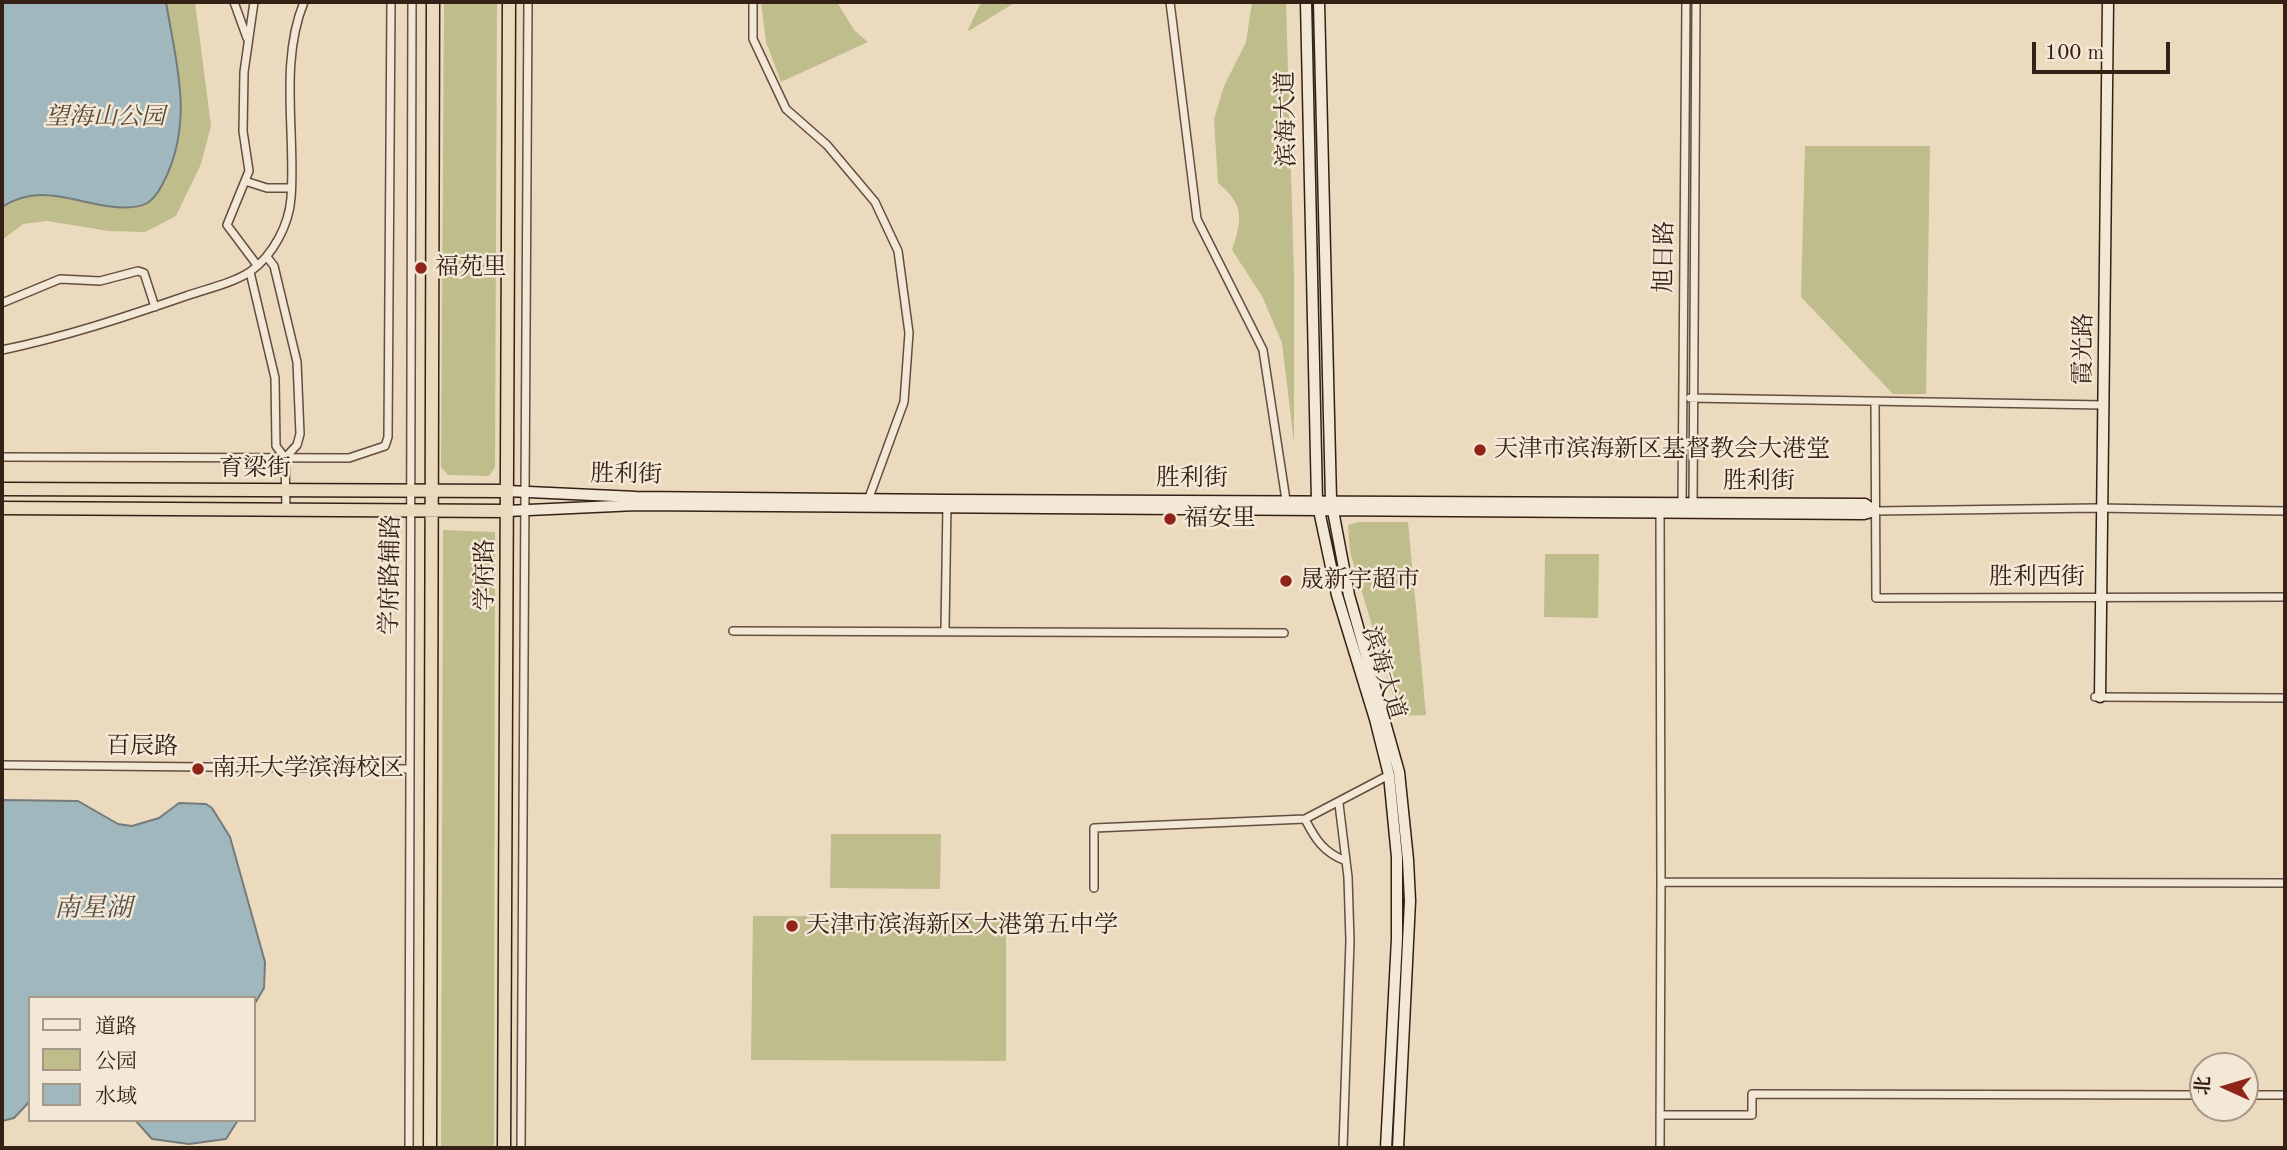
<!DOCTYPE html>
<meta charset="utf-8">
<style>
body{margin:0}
#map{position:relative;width:2287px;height:1150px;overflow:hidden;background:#ecdabe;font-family:"Old Standard TT","Noto Serif SC",serif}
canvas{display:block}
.frame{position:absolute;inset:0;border:4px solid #352016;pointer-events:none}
.legend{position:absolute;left:28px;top:996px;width:228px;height:126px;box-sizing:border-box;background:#f3e7d5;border:2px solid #a79789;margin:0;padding:9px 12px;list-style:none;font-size:21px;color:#352016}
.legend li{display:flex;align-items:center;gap:14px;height:35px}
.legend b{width:35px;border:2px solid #a79789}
.north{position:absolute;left:2189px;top:1052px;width:70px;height:70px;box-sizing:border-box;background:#f3e7d5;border:2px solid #a79789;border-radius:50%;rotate:274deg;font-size:19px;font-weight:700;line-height:28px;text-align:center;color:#352016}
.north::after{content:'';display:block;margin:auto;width:24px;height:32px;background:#8f2418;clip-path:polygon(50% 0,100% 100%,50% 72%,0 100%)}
.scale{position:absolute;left:2032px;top:42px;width:138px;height:32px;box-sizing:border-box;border:4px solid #352016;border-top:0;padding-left:9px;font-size:21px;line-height:24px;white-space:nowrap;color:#352016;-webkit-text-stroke:5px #f3e7d5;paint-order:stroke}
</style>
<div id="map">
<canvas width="2287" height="1150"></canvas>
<div class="frame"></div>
<ul class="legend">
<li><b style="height:9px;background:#f3e7d5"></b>道路</li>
<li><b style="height:19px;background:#bfbd8c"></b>公园</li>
<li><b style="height:19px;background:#9fb7bd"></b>水域</li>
</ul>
<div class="north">北</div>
<div class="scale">100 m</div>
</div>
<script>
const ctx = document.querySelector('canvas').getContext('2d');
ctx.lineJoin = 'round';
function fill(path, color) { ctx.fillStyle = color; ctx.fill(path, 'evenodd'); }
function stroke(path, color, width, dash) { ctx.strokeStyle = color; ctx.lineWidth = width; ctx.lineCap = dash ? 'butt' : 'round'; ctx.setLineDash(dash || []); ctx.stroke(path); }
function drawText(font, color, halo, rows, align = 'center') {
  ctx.font = font + ' "Old Standard TT","Noto Serif SC",serif'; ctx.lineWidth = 5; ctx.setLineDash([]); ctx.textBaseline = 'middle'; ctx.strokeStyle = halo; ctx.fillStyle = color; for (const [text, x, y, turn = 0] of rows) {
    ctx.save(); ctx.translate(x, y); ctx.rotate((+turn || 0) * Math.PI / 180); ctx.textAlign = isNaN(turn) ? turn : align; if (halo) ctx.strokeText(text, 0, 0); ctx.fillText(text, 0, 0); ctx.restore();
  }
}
const green = new Path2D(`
 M 2,2 L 195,2 L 211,126 L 201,164 L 176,216 L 145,232 L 109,231 L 47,221 L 23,224 L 2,240 Z
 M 444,2 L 497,2 L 495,467 L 489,476 L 448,475 L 441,467 Z
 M 761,2 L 837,2 L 854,30 L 868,42 L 781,82 L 766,42 Z
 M 981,2 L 1016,2 L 967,32 Z
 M 1252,2 L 1286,2 L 1294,275 L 1294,443 L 1282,343 L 1262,296 L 1232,250 C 1242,220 1245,205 1218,183 L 1214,119 L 1224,86 L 1246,42 Z
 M 1805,146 L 1930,146 L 1926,394 L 1893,394 L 1801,297 Z
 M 1359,522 L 1408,522 L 1426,715 L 1399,716 L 1350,552 L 1348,525 Z
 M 443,530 L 495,532 L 494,1148 L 441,1148 Z
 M 1545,554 L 1599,554 L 1598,618 L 1544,617 Z
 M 831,834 L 941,834 L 940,889 L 830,888 Z
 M 753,916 L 1006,917 L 1006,1061 L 751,1060 Z`);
const water = new Path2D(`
 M 2,2 L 166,2 C 176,63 193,116 167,175 C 155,202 147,210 115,207 C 74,203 40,182 2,207 Z
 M 2,800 L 78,801 L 118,824 L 132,826 L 159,818 L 179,803 L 206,804 L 212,808 L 230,837 L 265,962 L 264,988 L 254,1005 L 254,998 L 30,998 L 30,1101 L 14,1118 L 2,1121 Z
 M 135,1120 L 238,1120 L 226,1139 L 189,1144 L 152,1139 Z`);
const street = new Path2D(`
 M 234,2 L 247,38
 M 254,2 L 244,72 L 243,131 L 249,171 L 227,225 L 257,265
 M 753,2 L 753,39 L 786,109 L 827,145 L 875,202 L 898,251 L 909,333 L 904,402 L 867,503
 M 1170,2 L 1197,219 L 1263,350 L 1286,500
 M 245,181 L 267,188 L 291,188
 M 267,257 L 274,266 L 297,362 L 300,434 L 297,445 L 285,458
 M 250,272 L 275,378 L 276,446 L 285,458 L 286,510
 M 2,303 L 60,279 L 100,281 L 138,271 L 144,273 L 155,307
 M 2,350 C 65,337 125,317 186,296 C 206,289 234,283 251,271 C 273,255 289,225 291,198 C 296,134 279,63 304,2
 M 1690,398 L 2104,405
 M 1875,403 L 1876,598 L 2285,597
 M 2,457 L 349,458 L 385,446 L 388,437 L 391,2
 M 1682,505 L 1686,2
 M 1693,505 L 1696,2
 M 1660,511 L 1661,882
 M 1875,511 L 2096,508 L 2285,511
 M 945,629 L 947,504
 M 733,631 L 1284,633
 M 2095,697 L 2285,698
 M 2,765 L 408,769
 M 1339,804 L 1348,877 L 1350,941 L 1343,1148
 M 1305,819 C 1315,839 1324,853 1346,861
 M 1094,888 L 1094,828 L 1305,819 L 1389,775
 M 2245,1095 L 2285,1095
 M 1660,1115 L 1752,1115 L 1752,1094 L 2203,1095
 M 409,1148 L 412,2
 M 521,1148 L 528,2
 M 1660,1148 L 1661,882 L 2285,883`);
const secondary = new Path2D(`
 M 1306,2 L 1317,501 L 1337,595 L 1375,719 L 1389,775 L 1397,857 L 1397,939 L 1386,1148
 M 1319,2 L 1331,500 L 1349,595 L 1399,772 L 1408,860 L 1410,901 L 1398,1148
 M 507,491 L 636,497 L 947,500 L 1865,504 L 1875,511
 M 507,511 L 637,505 L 1864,514 L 1875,511
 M 2100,697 L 2108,2`);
const highway = new Path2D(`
 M 2,489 L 507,491
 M 2,508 L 507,511
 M 430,1148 L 433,2
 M 504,1148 L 509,2`);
const markers = [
 [421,268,7,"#8f2418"],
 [1480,450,7,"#8f2418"],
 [1170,519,7,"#8f2418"],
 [1286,581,7,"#8f2418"],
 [198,769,7,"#8f2418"],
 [792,926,7,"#8f2418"]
];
const parkNames = [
 ["望海山公园",105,118]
];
const streetNames = [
 ["滨海大道",1287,119,-91],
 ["旭日路",1665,257,-89],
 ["霞光路",2084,349,-89],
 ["育梁街",255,469],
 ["胜利街",626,475,1],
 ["胜利街",1192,479],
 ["胜利街",1759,482],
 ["学府路辅路",391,575,-89],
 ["学府路",486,575,-90],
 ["胜利西街",2037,578],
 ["滨海大道",1383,673,73],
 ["百辰路",142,747,1]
];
const poiNames = [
 ["福苑里",435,268],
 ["天津市滨海新区基督教会大港堂",1494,450],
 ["福安里",1184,519],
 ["晟新宇超市",1300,581],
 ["南开大学滨海校区",212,769],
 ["天津市滨海新区大港第五中学",806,926]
];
const waterNames = [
 ["南星湖",93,909]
];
fill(green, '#bfbd8c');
fill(water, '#9fb7bd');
stroke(water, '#757b7a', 2);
stroke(street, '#634e40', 10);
stroke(secondary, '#352016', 13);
stroke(highway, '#352016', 15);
stroke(street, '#f3e7d5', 7);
stroke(secondary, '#f3e7d5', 10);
stroke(highway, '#ecdabe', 12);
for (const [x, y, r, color] of markers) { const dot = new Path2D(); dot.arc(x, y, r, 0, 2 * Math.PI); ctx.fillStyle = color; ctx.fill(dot); stroke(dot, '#f3e7d5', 2.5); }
drawText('italic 24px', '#584734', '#f3e7d5', parkNames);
drawText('24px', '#352016', '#f3e7d5', streetNames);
drawText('24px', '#352016', '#f3e7d5', poiNames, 'left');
drawText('italic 26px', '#554d48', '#f3e7d5', waterNames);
</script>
